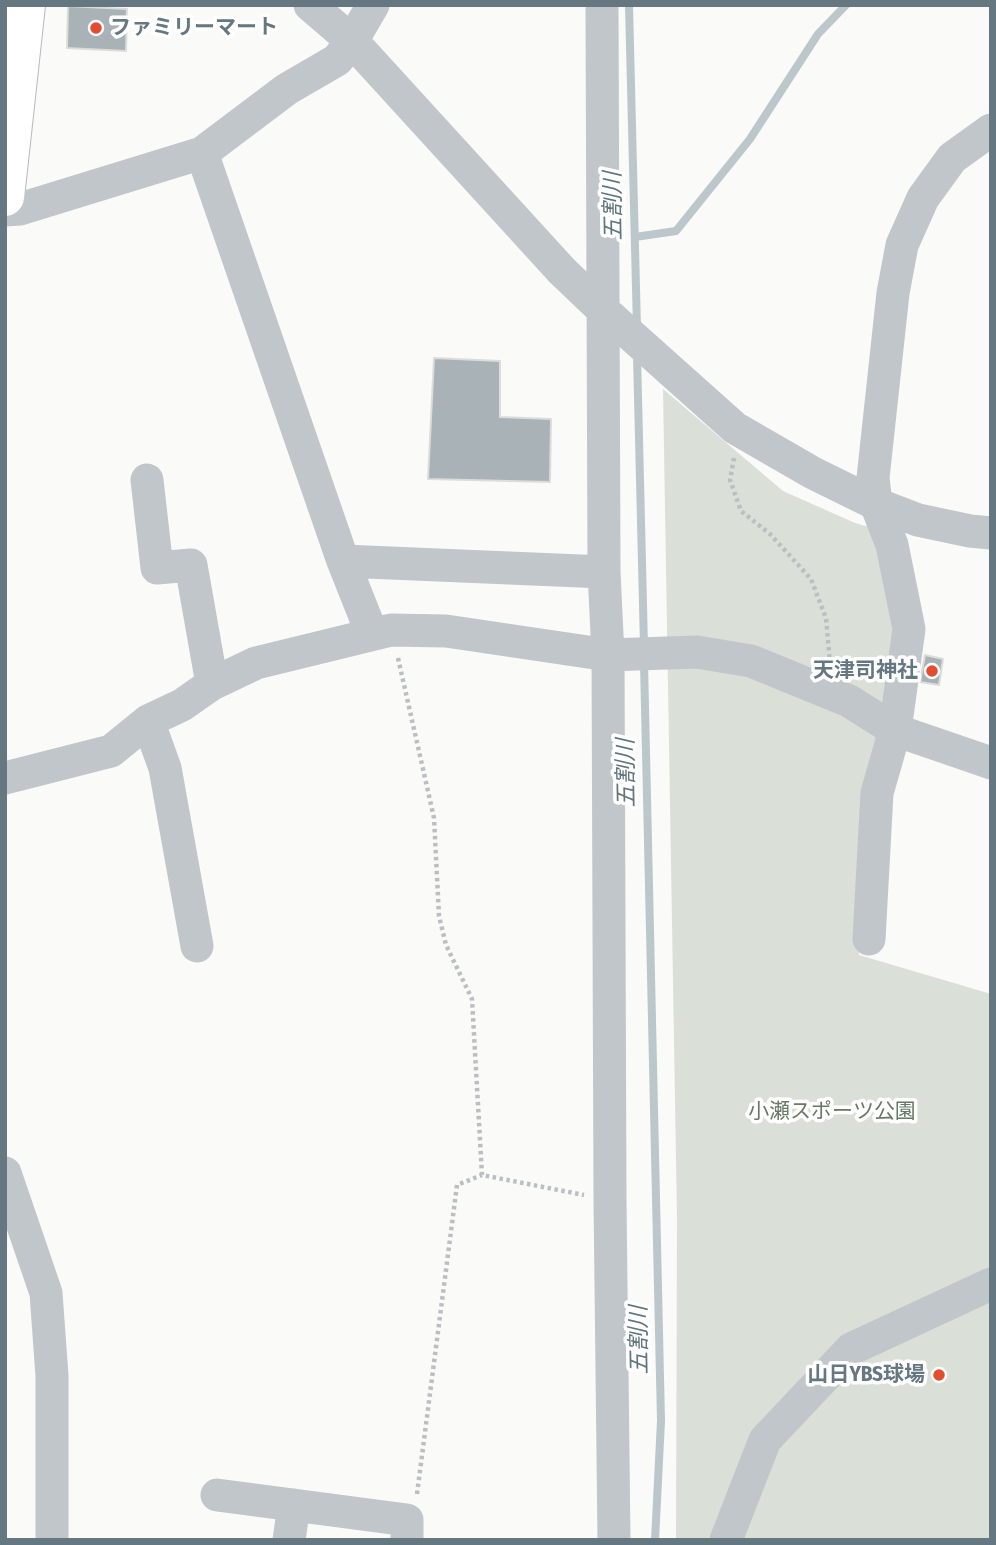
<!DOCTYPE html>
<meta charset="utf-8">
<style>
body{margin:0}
#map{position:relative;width:996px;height:1545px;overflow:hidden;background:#fafaf8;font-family:"Fira Sans Condensed",sans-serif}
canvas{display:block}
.frame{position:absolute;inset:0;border:7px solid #657882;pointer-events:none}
</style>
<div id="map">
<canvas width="996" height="1545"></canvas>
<div class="frame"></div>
</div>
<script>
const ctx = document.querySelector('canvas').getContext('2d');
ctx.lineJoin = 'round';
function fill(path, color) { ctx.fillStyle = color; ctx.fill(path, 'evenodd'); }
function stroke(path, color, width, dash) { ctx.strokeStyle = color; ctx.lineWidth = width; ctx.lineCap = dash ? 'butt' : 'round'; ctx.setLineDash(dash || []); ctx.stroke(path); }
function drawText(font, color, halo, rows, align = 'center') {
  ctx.font = font + ' "Fira Sans Condensed","Noto Sans JP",sans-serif'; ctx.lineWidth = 7; ctx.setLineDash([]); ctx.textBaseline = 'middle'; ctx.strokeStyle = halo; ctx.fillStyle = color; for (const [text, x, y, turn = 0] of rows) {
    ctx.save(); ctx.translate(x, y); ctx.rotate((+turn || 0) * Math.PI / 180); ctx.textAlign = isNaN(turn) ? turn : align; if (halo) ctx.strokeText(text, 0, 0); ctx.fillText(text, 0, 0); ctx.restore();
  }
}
const green = new Path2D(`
 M 663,389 L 783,491 L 855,523 L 883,531 L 895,632 L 858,856 L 859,955 L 991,994 L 991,1540 L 676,1540 L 677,1218 Z`);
const stream = new Path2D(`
 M 629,5 L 637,328
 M 635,237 L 676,231 L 750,139 L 818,34 L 846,5
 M 637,355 L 644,646
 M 644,663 L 661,1421 L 655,1540`);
const building = new Path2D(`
 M 68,6 L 127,9 L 126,51 L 67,48 Z
 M 434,358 L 500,361 L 500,417 L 551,419 L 550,482 L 428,479 Z
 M 925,655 L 943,659 L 939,685 L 920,682 Z`);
const path = new Path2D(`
 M 734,458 L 730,480 L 741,511 L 770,534 L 811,579 L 826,618 L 830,663
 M 398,658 L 434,818 L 439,916 L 446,945 L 472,999 L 482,1175 L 584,1195
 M 417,1494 L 457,1185 L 482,1175`);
const minor = new Path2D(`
 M 310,5 L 352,41 L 562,271 L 604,311 L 735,428 L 813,473 L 876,504 L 918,520 L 970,531 L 991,533
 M 602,5 L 604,572 L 608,655 L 610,1200 L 614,1540
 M 202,153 L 343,561 L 372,634
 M 5,210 L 20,209 L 202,153 L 287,89 L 337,60 L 352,41 L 373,5
 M 147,480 L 157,568 L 191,565 L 212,684
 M 343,561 L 604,572
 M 148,721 L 165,768 L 197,946
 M 5,778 L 111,751 L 148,721 L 182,705 L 212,684 L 256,663 L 391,630 L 446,631 L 608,655 L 697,652 L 751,661 L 849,701 L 895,730 L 991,763
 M 869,939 L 877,793 L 895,730 L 909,629 L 892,545 L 876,504 L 873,478 L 893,293 L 902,245 L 923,198 L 952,158 L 991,130
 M 5,1173 L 46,1293 L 52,1376 L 52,1540
 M 217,1495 L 407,1520 L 407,1540
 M 289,1540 L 294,1505
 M 726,1540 L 765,1440 L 851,1349 L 991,1284`);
const major = new Path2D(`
 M 5,197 L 26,5`);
const markers = [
 [96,28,7,"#e24d2f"],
 [932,671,7,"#e24d2f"],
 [939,1375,7,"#e24d2f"]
];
const poiNames = [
 ["ファミリーマート",110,28,"left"],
 ["天津司神社",918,671],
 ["山日YBS球場",925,1375]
];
const parkNames = [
 ["小瀬スポーツ公園",832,1112]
];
const waterNames = [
 ["五割川",614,206,-91],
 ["五割川",627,773,-91],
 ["五割川",640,1340,-91]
];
fill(green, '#dadfd7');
stroke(stream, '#bbc7cb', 8);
fill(building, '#a8b2b7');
stroke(building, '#dcdcda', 2);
stroke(major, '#b5bbbe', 40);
stroke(path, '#bbbfc2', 4.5, [3.5, 3.5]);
stroke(minor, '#c1c6ca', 33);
stroke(major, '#fff', 38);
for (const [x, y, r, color] of markers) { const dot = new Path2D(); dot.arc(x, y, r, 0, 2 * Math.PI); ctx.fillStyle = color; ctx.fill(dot); stroke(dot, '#fff', 2.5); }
drawText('bold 21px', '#657882', '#fff', poiNames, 'right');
drawText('21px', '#697a64', '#fff', parkNames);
drawText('italic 23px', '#60767c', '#fff', waterNames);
</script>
